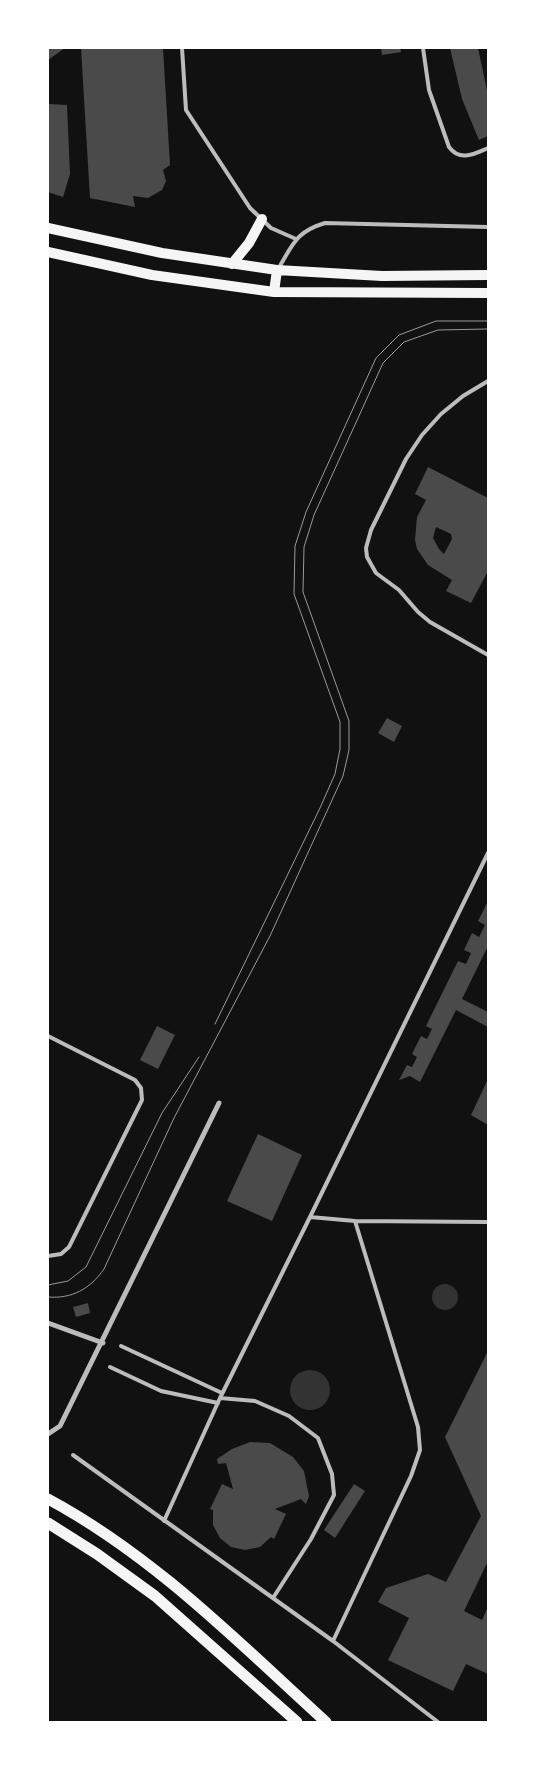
<!DOCTYPE html>
<style>
body{margin:0}
#map{position:relative;width:536px;height:1770px;overflow:hidden;background:#111;font-family:"Titillium Web",sans-serif}
canvas{display:block}
.frame{position:absolute;inset:0;border:49px solid #fff;pointer-events:none}
</style>
<div id="map">
<canvas width="536" height="1770"></canvas>
<div class="frame"></div>
</div>
<script>
const ctx = document.querySelector('canvas').getContext('2d');
ctx.lineJoin = 'round';
function fill(path, color) { ctx.fillStyle = color; ctx.fill(path, 'evenodd'); }
function stroke(path, color, width, dash) { ctx.strokeStyle = color; ctx.lineWidth = width; ctx.lineCap = dash ? 'butt' : 'round'; ctx.setLineDash(dash || []); ctx.stroke(path); }
const water = new Path2D(`
 M432 1297a13 13 0 1 1 26 0a13 13 0 1 1-26 0Z
 M290 1390a20 20 0 1 1 40 0a20 20 0 1 1-40 0Z`);
const building = new Path2D(`
 M 48,48 L 65,48 L 48,60 Z
 M 81,48 L 163,48 L 170,165 L 163,170 L 166,181 L 162,190 L 148,198 L 133,196 L 135,207 L 90,198 Z
 M 381,48 L 400,48 L 401,52 L 382,55 Z
 M 450,48 L 478,48 L 488,95 L 488,136 L 479,140 L 462,99 Z
 M 48,104 L 67,105 L 70,174 L 63,197 L 48,192 Z
 M 428,467 L 488,498 L 488,571 L 471,603 L 446,591 L 452,580 L 428,565 L 417,549 L 415,540 L 417,517 L 426,500 L 415,494 ZM 436,527 L 451,534 L 452,539 L 444,554 L 439,549 L 433,538 Z
 M 387,718 L 402,726 L 394,742 L 378,733 Z
 M 487,903 L 488,946 L 462,999 L 488,1012 L 488,1027 L 456,1010 L 420,1082 L 410,1076 L 399,1080 L 407,1065 L 412,1067 L 417,1057 L 412,1054 L 421,1036 L 427,1039 L 432,1029 L 426,1026 L 458,961 L 466,964 L 471,953 L 464,950 L 472,933 L 479,937 L 485,925 L 478,921 Z
 M 157,1026 L 175,1035 L 158,1069 L 140,1060 Z
 M 488,1079 L 488,1125 L 471,1115 Z
 M 258,1134 L 302,1155 L 272,1221 L 227,1201 Z
 M 88,1303 L 90,1313 L 76,1317 L 73,1307 Z
 M 488,1351 L 488,1561 L 464,1611 L 482,1620 L 488,1607 L 488,1674 L 466,1664 L 453,1691 L 388,1660 L 409,1618 L 378,1602 L 386,1588 L 428,1574 L 446,1582 L 481,1516 L 445,1437 Z
 M 250,1442 L 270,1443 L 293,1457 L 304,1471 L 309,1496 L 306,1504 L 301,1499 L 275,1509 L 286,1514 L 274,1539 L 271,1537 L 260,1547 L 245,1550 L 231,1547 L 220,1538 L 213,1525 L 213,1510 L 210,1509 L 222,1484 L 233,1489 L 226,1463 L 218,1464 L 217,1459 L 232,1449 Z
 M 354,1484 L 365,1491 L 335,1538 L 324,1530 Z`);
const service = new Path2D(`
 M 182,48 L 186,110 L 250,208 L 271,228 L 296,239
 M 423,48 L 429,90 L 449,147 C 460,162 474,154 488,148
 M 278,269 C 293,245 295,232 325,223 L 488,227
 M 488,381 L 463,396 L 441,414 L 422,435 L 406,459 L 371,530 L 366,548 L 367,557 L 376,573 L 399,590 L 418,612 L 430,622 L 488,655
 M 48,1036 L 135,1080 L 141,1088 L 142,1100 L 69,1247 L 61,1254 L 48,1256
 M 310,1217 L 488,853
 M 355,1221 L 488,1222
 M 121,1346 L 222,1393
 M 110,1367 L 161,1391 L 218,1403
 M 220,1398 L 310,1217 L 355,1221 L 418,1427 L 420,1450 L 411,1476 L 333,1641
 M 73,1455 L 333,1641 L 438,1722
 M 164,1521 L 220,1398 L 255,1401 L 289,1416 L 318,1438 L 332,1474 L 334,1495 L 311,1539 L 273,1598`);
const minor = new Path2D(`
 M 48,1323 L 103,1343
 M 48,1434 L 60,1426 L 219,1103`);
const secondary = new Path2D(`
 M 48,228 L 162,253 L 277,270 L 382,276 L 488,275
 M 48,252 L 152,275 L 274,292 L 488,293
 M 232,264 L 249,243 L 262,219
 M 274,292 L 277,270`);
const trunk = new Path2D(`
 M 48,1499 C 154,1556 238,1642 326,1722
 M 48,1523 L 97,1554 L 155,1596 L 297,1722`);
const tram = new Path2D(`
 M 215,1024 L 320,808 L 335,774 L 340,749 L 340,722 L 294,594 L 295,546 L 306,512 L 376,358 L 399,335 L 436,321 L 488,321
 M 48,1285 L 68,1281 L 86,1267 L 162,1113 L 199,1057
 M 48,1297 C 72,1299 90,1289 104,1269 L 174,1118 L 270,936 L 343,776 L 349,750 L 349,721 L 303,592 L 304,547 L 314,515 L 383,363 L 404,342 L 438,330 L 488,329`);
fill(water, '#333');
fill(building, '#4a4a4a');
stroke(service, '#bcbcbc', 4);
stroke(minor, '#bcbcbc', 5);
stroke(secondary, '#f5f5f5', 10);
stroke(trunk, '#f5f5f5', 11);
stroke(tram, '#9a9a9a', 1);
</script>
